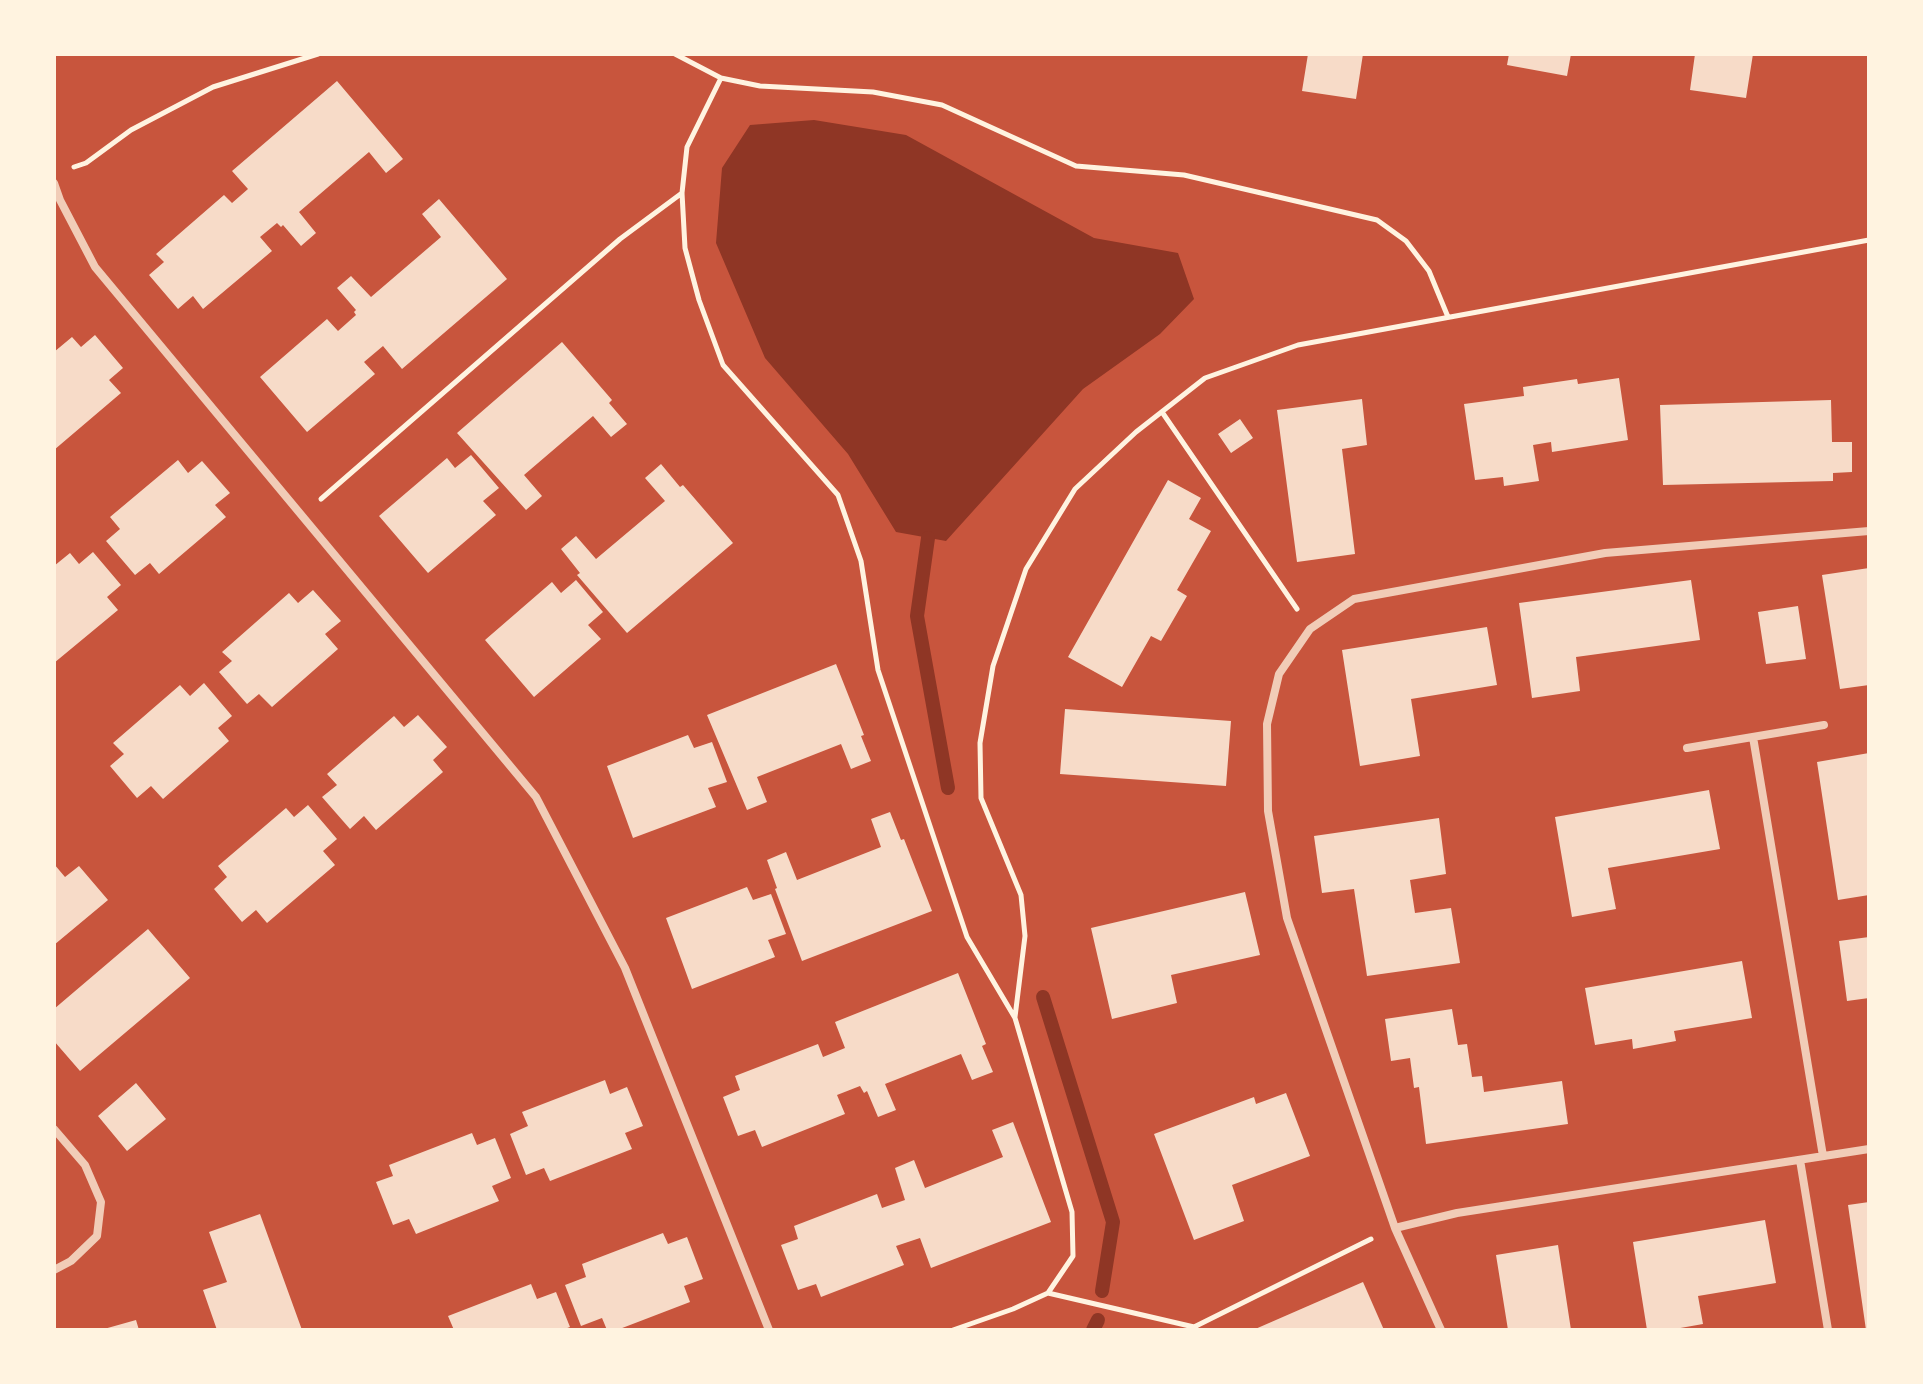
<!DOCTYPE html>
<style>
body{margin:0}
#map{position:relative;width:1923px;height:1384px;overflow:hidden;background:#c8553d;font-family:"Asap Condensed",sans-serif}
canvas{display:block}
.frame{position:absolute;inset:0;border:56px solid #fff3e0;pointer-events:none}
</style>
<div id="map">
<canvas width="1923" height="1384"></canvas>
<div class="frame"></div>
</div>
<script>
const ctx = document.querySelector('canvas').getContext('2d');
ctx.lineJoin = 'round';
function fill(path, color) { ctx.fillStyle = color; ctx.fill(path, 'evenodd'); }
function stroke(path, color, width, dash) { ctx.strokeStyle = color; ctx.lineWidth = width; ctx.lineCap = dash ? 'butt' : 'round'; ctx.setLineDash(dash || []); ctx.stroke(path); }
const water = new Path2D(`
 M 814,120 L 906,135 L 1094,238 L 1178,253 L 1194,299 L 1160,334 L 1083,389 L 946,541 L 896,532 L 848,454 L 765,358 L 716,243 L 722,168 L 750,125 Z`);
const stream = new Path2D(`
 M 928,538 L 917,616 L 948,788
 M 1043,997 L 1113,1222 L 1102,1291
 M 1093,1330 L 1098,1320`);
const building = new Path2D(`
 M 1308,54 L 1363,54 L 1356,99 L 1302,91 Z
 M 1509,54 L 1571,54 L 1567,76 L 1507,65 Z
 M 1695,54 L 1753,54 L 1746,98 L 1690,90 Z
 M 337,81 L 403,159 L 386,173 L 369,152 L 299,212 L 316,233 L 301,246 L 283,225 L 281,227 L 277,223 L 260,237 L 272,251 L 203,309 L 193,296 L 178,309 L 149,275 L 164,262 L 156,254 L 224,195 L 232,203 L 248,189 L 232,171 Z
 M 439,199 L 507,279 L 402,369 L 383,346 L 364,362 L 375,374 L 307,432 L 260,377 L 327,319 L 338,331 L 356,315 L 354,312 L 356,310 L 337,288 L 351,276 L 371,297 L 441,237 L 422,214 Z
 M 95,335 L 123,368 L 109,380 L 121,393 L 54,450 L 54,352 L 72,337 L 81,347 Z
 M 562,342 L 612,400 L 609,403 L 627,424 L 611,437 L 593,416 L 524,475 L 542,496 L 526,510 L 457,433 Z
 M 1619,378 L 1628,440 L 1552,452 L 1551,442 L 1533,445 L 1539,481 L 1504,486 L 1503,477 L 1475,480 L 1464,404 L 1524,396 L 1523,387 L 1577,379 L 1578,384 Z
 M 1362,399 L 1367,445 L 1342,449 L 1355,554 L 1297,562 L 1277,410 Z
 M 1831,400 L 1832,442 L 1852,442 L 1852,472 L 1833,473 L 1833,481 L 1663,485 L 1660,405 Z
 M 1240,419 L 1253,438 L 1231,453 L 1218,434 Z
 M 471,455 L 499,488 L 483,501 L 496,515 L 428,573 L 379,516 L 447,458 L 455,468 Z
 M 178,460 L 188,473 L 202,461 L 230,493 L 215,505 L 226,517 L 159,574 L 150,563 L 135,575 L 106,541 L 120,529 L 110,517 Z
 M 661,464 L 680,487 L 683,485 L 733,543 L 627,633 L 577,575 L 580,573 L 561,549 L 576,536 L 596,559 L 665,501 L 645,478 Z
 M 1168,480 L 1201,498 L 1189,519 L 1211,531 L 1177,590 L 1187,596 L 1161,641 L 1151,636 L 1122,687 L 1068,657 Z
 M 93,552 L 121,585 L 107,597 L 118,610 L 54,663 L 54,566 L 70,553 L 79,564 Z
 M 1869,568 L 1869,685 L 1840,689 L 1822,575 Z
 M 576,580 L 603,612 L 588,625 L 601,639 L 534,697 L 485,640 L 552,582 L 561,593 Z
 M 1691,580 L 1700,640 L 1576,657 L 1580,691 L 1532,698 L 1519,603 Z
 M 313,590 L 341,621 L 325,634 L 338,649 L 272,707 L 259,694 L 247,704 L 219,672 L 232,661 L 222,652 L 289,593 L 298,603 Z
 M 1798,606 L 1806,659 L 1766,664 L 1758,612 Z
 M 1487,627 L 1497,685 L 1411,699 L 1420,756 L 1360,766 L 1342,650 Z
 M 836,664 L 864,735 L 861,736 L 871,761 L 851,769 L 841,744 L 757,777 L 767,802 L 747,810 L 707,715 Z
 M 204,683 L 232,716 L 218,728 L 229,741 L 163,799 L 151,786 L 137,798 L 110,766 L 124,754 L 113,743 L 180,685 L 190,696 Z
 M 1065,709 L 1231,721 L 1226,786 L 1060,774 Z
 M 418,715 L 447,747 L 433,760 L 443,772 L 376,830 L 364,816 L 350,829 L 322,797 L 337,785 L 327,774 L 394,716 L 404,727 Z
 M 688,735 L 694,748 L 712,742 L 727,782 L 708,788 L 716,807 L 633,838 L 607,766 Z
 M 1869,753 L 1869,895 L 1838,900 L 1817,762 Z
 M 1709,790 L 1720,849 L 1608,868 L 1616,909 L 1572,917 L 1555,817 Z
 M 308,805 L 337,839 L 323,851 L 335,865 L 267,923 L 256,910 L 242,922 L 214,889 L 227,877 L 218,866 L 286,808 L 294,817 Z
 M 890,812 L 901,840 L 904,839 L 932,911 L 802,961 L 775,889 L 777,888 L 767,860 L 786,852 L 797,880 L 881,847 L 871,819 Z
 M 1439,818 L 1446,874 L 1410,880 L 1415,913 L 1451,908 L 1460,963 L 1367,976 L 1354,889 L 1322,893 L 1314,836 Z
 M 54,864 L 65,877 L 79,866 L 108,900 L 54,945 Z
 M 747,887 L 753,900 L 771,894 L 786,934 L 768,940 L 775,957 L 692,989 L 666,918 Z
 M 1245,892 L 1260,955 L 1171,975 L 1177,1003 L 1112,1019 L 1091,928 Z
 M 148,929 L 190,978 L 80,1071 L 54,1041 L 54,1009 Z
 M 1869,937 L 1869,998 L 1847,1001 L 1839,941 Z
 M 1742,961 L 1752,1018 L 1674,1031 L 1676,1041 L 1633,1049 L 1632,1039 L 1595,1045 L 1585,988 Z
 M 958,973 L 986,1044 L 982,1046 L 993,1072 L 972,1080 L 961,1054 L 885,1084 L 896,1110 L 878,1117 L 867,1091 L 864,1093 L 860,1086 L 837,1095 L 845,1114 L 762,1147 L 755,1130 L 738,1136 L 723,1097 L 740,1090 L 735,1076 L 818,1044 L 823,1057 L 845,1048 L 835,1022 Z
 M 1452,1009 L 1458,1045 L 1467,1044 L 1472,1077 L 1482,1076 L 1484,1092 L 1562,1081 L 1568,1124 L 1426,1144 L 1419,1087 L 1414,1088 L 1410,1058 L 1391,1061 L 1385,1019 Z
 M 605,1080 L 610,1094 L 627,1087 L 643,1126 L 625,1133 L 632,1149 L 550,1181 L 544,1168 L 526,1175 L 510,1134 L 528,1126 L 522,1112 Z
 M 136,1083 L 166,1119 L 127,1151 L 98,1116 Z
 M 1286,1093 L 1310,1156 L 1232,1185 L 1244,1221 L 1194,1240 L 1154,1134 L 1254,1097 L 1256,1104 Z
 M 1013,1122 L 1051,1222 L 931,1268 L 920,1238 L 896,1246 L 904,1265 L 821,1297 L 816,1284 L 798,1290 L 781,1245 L 798,1239 L 794,1226 L 877,1194 L 882,1208 L 905,1200 L 895,1168 L 914,1160 L 925,1188 L 1003,1157 L 992,1130 Z
 M 472,1133 L 477,1145 L 495,1138 L 511,1178 L 492,1186 L 499,1201 L 416,1234 L 409,1219 L 393,1225 L 376,1182 L 393,1176 L 389,1165 Z
 M 1869,1202 L 1869,1330 L 1866,1330 L 1848,1205 Z
 M 260,1214 L 302,1330 L 217,1330 L 203,1290 L 227,1282 L 209,1232 Z
 M 1765,1220 L 1776,1283 L 1698,1296 L 1703,1324 L 1669,1330 L 1647,1330 L 1633,1242 Z
 M 663,1233 L 668,1244 L 687,1237 L 703,1279 L 684,1286 L 690,1302 L 617,1330 L 607,1330 L 602,1318 L 581,1326 L 565,1285 L 586,1277 L 582,1264 Z
 M 1558,1245 L 1571,1330 L 1508,1330 L 1496,1255 Z
 M 1363,1282 L 1384,1330 L 1253,1330 Z
 M 531,1284 L 537,1299 L 556,1292 L 570,1327 L 562,1330 L 454,1330 L 448,1316 Z
 M 136,1320 L 139,1330 L 105,1330 L 104,1329 Z`);
const path = new Path2D(`
 M 675,54 L 721,78 L 760,86 L 873,92 L 942,105 L 1076,166 L 1184,175 L 1377,220 L 1406,241 L 1429,271 L 1448,317
 M 721,78 L 687,147 L 682,193 L 685,248 L 699,300 L 723,365 L 838,495 L 861,561 L 878,670 L 967,937 L 1015,1018 L 1072,1212 L 1073,1256 L 1048,1293 L 1013,1309 L 953,1330
 M 74,167 L 86,163 L 131,130 L 213,87 L 318,54
 M 1162,412 L 1297,609
 M 321,499 L 620,239 L 682,193
 M 1015,1017 L 1025,936 L 1021,895 L 981,798 L 980,743 L 993,666 L 1026,569 L 1075,489 L 1136,432 L 1205,378 L 1298,345 L 1869,240
 M 1048,1293 L 1194,1327 L 1371,1239`);
const minor = new Path2D(`
 M 54,183 L 60,200 L 95,267 L 536,797 L 625,968 L 769,1330
 M 1753,737 L 1823,1156
 M 1687,748 L 1824,725
 M 54,1129 L 85,1165 L 101,1202 L 97,1236 L 71,1261 L 54,1270
 M 1800,1160 L 1828,1330
 M 1395,1228 L 1457,1213 L 1869,1149
 M 1441,1330 L 1395,1228 L 1287,918 L 1268,811 L 1267,724 L 1279,674 L 1310,629 L 1354,599 L 1605,553 L 1869,531`);
fill(water, '#8f3625');
stroke(stream, '#8f3625', 14);
fill(building, '#f7dbc8');
stroke(path, '#fff3e0', 5);
stroke(minor, '#f1ccb7', 8);
</script>
